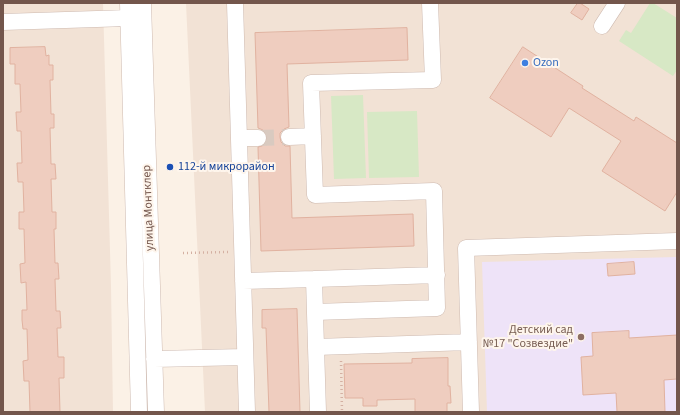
<!DOCTYPE html>
<meta charset="utf-8">
<style>
body{margin:0}
#map{position:relative;width:680px;height:415px;overflow:hidden;background:#fbf1e6;font-family:"Source Sans 3",sans-serif}
canvas{display:block}
.frame{position:absolute;inset:0;border:4px solid #73564c;pointer-events:none}
</style>
<div id="map">
<canvas width="680" height="415"></canvas>
<div class="frame"></div>
</div>
<script>
const ctx = document.querySelector('canvas').getContext('2d');
ctx.lineJoin = 'round';
function fill(path, color) { ctx.fillStyle = color; ctx.fill(path, 'evenodd'); }
function stroke(path, color, width, dash) { ctx.strokeStyle = color; ctx.lineWidth = width; ctx.lineCap = dash ? 'butt' : 'round'; ctx.setLineDash(dash || []); ctx.stroke(path); }
function drawText(font, color, halo, rows, align = 'center') {
  ctx.font = font + ' "Source Sans 3",sans-serif'; ctx.lineWidth = 4; ctx.setLineDash([]); ctx.textBaseline = 'middle'; ctx.strokeStyle = halo; ctx.fillStyle = color; for (const [text, x, y, turn = 0] of rows) {
    ctx.save(); ctx.translate(x, y); ctx.rotate((+turn || 0) * Math.PI / 180); ctx.textAlign = isNaN(turn) ? turn : align; if (halo) ctx.strokeText(text, 0, 0); ctx.fillText(text, 0, 0); ctx.restore();
  }
}
const residential = new Path2D(`
 M 3,3 L 103,3 L 111,286 L 113,412 L 3,412 Z
 M 186,3 L 677,3 L 677,412 L 205,412 Z`);
const education = new Path2D(`
 M 677,257 L 677,412 L 487,412 L 482,262 Z`);
const green = new Path2D(`
 M 650,3 L 653,3 L 677,18 L 677,70 L 673,76 L 619,41 L 626,30 L 631,33 Z
 M 363,95 L 366,178 L 334,179 L 331,96 Z
 M 417,111 L 419,177 L 369,178 L 367,112 Z`);
const building = new Path2D(`
 M 578,3 L 580,3 L 589,9 L 582,20 L 571,13 Z
 M 407,28 L 408,60 L 287,64 L 289,127 L 284,129 L 280,133 L 280,137 L 281,142 L 285,146 L 290,146 L 292,218 L 413,214 L 414,246 L 261,251 L 258,147 L 262,146 L 266,143 L 267,138 L 266,134 L 263,130 L 258,128 L 255,33 Z
 M 45,47 L 46,56 L 49,55 L 49,65 L 53,65 L 53,80 L 50,80 L 51,114 L 54,114 L 54,128 L 50,128 L 51,164 L 55,164 L 56,179 L 51,179 L 52,212 L 56,212 L 56,229 L 54,229 L 55,263 L 58,263 L 59,279 L 55,279 L 56,311 L 60,311 L 61,328 L 57,328 L 58,357 L 64,357 L 64,378 L 59,378 L 60,412 L 30,412 L 29,381 L 24,381 L 23,361 L 28,360 L 27,329 L 23,329 L 22,320 L 22,310 L 27,310 L 26,282 L 21,283 L 20,264 L 25,263 L 24,229 L 19,229 L 19,212 L 24,212 L 23,182 L 18,182 L 17,163 L 22,163 L 21,131 L 17,131 L 16,112 L 21,112 L 20,84 L 15,84 L 15,64 L 10,64 L 10,48 Z
 M 523,47 L 583,86 L 582,88 L 634,121 L 636,117 L 677,143 L 677,192 L 665,211 L 602,171 L 621,141 L 569,108 L 551,137 L 490,98 Z
 M 634,262 L 635,274 L 608,276 L 607,264 Z
 M 297,309 L 300,412 L 269,412 L 266,328 L 262,328 L 262,310 Z
 M 629,331 L 629,338 L 677,335 L 677,379 L 664,380 L 665,412 L 617,412 L 616,393 L 583,395 L 581,357 L 593,356 L 592,333 Z
 M 448,358 L 448,386 L 450,386 L 451,403 L 447,403 L 447,412 L 415,412 L 415,399 L 377,400 L 377,406 L 363,406 L 363,398 L 345,398 L 344,364 L 412,363 L 412,359 Z`);
const minorTunnel = new Path2D(`
 M 258,138 L 289,137`);
const path = new Path2D(`
 M 183,253 L 228,252
 M 341,361 L 342,412`);
const minor = new Path2D(`
 M 128,3 L 139,412
 M 143,3 L 156,412
 M 235,3 L 247,412
 M 3,22 L 128,18
 M 602,26 L 617,3
 M 289,137 L 313,136
 M 239,138 L 258,138
 M 314,279 L 437,275
 M 243,281 L 314,279 L 316,347
 M 315,312 L 437,308 L 434,191 L 315,195 L 311,83 L 433,80 L 430,3
 M 154,359 L 245,357
 M 318,412 L 316,347 L 469,342
 M 471,412 L 466,248 L 677,241`);
const markers = [
 [525,63,4,"#3f7fe0"],
 [170,167,4,"#1a4fb4"],
 [581,337,4,"#8d6e63"]
];
const shopNames = [
 ["Ozon",533,63]
];
const transitNames = [
 ["112-й микрорайон",178,167]
];
const streetNames = [
 ["улица Монтклер",149,208,-92]
];
const educationNames = [
 ["Детский сад",573,330],
 ["№17 \"Созвездие\"",573,344]
];
fill(residential, '#f2e2d5');
fill(education, '#eee3f8');
fill(green, '#d7e8c5');
fill(building, '#efcdbf');
stroke(building, '#e1b2a0', 1);
stroke(minorTunnel, '#d9cac0', 16, [16, 8]);
stroke(minor, '#cebab0', 17);
stroke(path, '#d4b0a2', 2.5, [1, 3]);
stroke(minor, '#fff', 16);
for (const [x, y, r, color] of markers) { const dot = new Path2D(); dot.arc(x, y, r, 0, 2 * Math.PI); ctx.fillStyle = color; ctx.fill(dot); stroke(dot, '#fef5ec', 1.5); }
drawText('12px', '#366cbe', '#fef5ec', shopNames, 'left');
drawText('12px', '#164399', '#fef5ec', transitNames, 'left');
drawText('12px', '#73564c', '#fef5ec', streetNames);
drawText('12px', '#785e54', '#fef5ec', educationNames, 'right');
</script>
